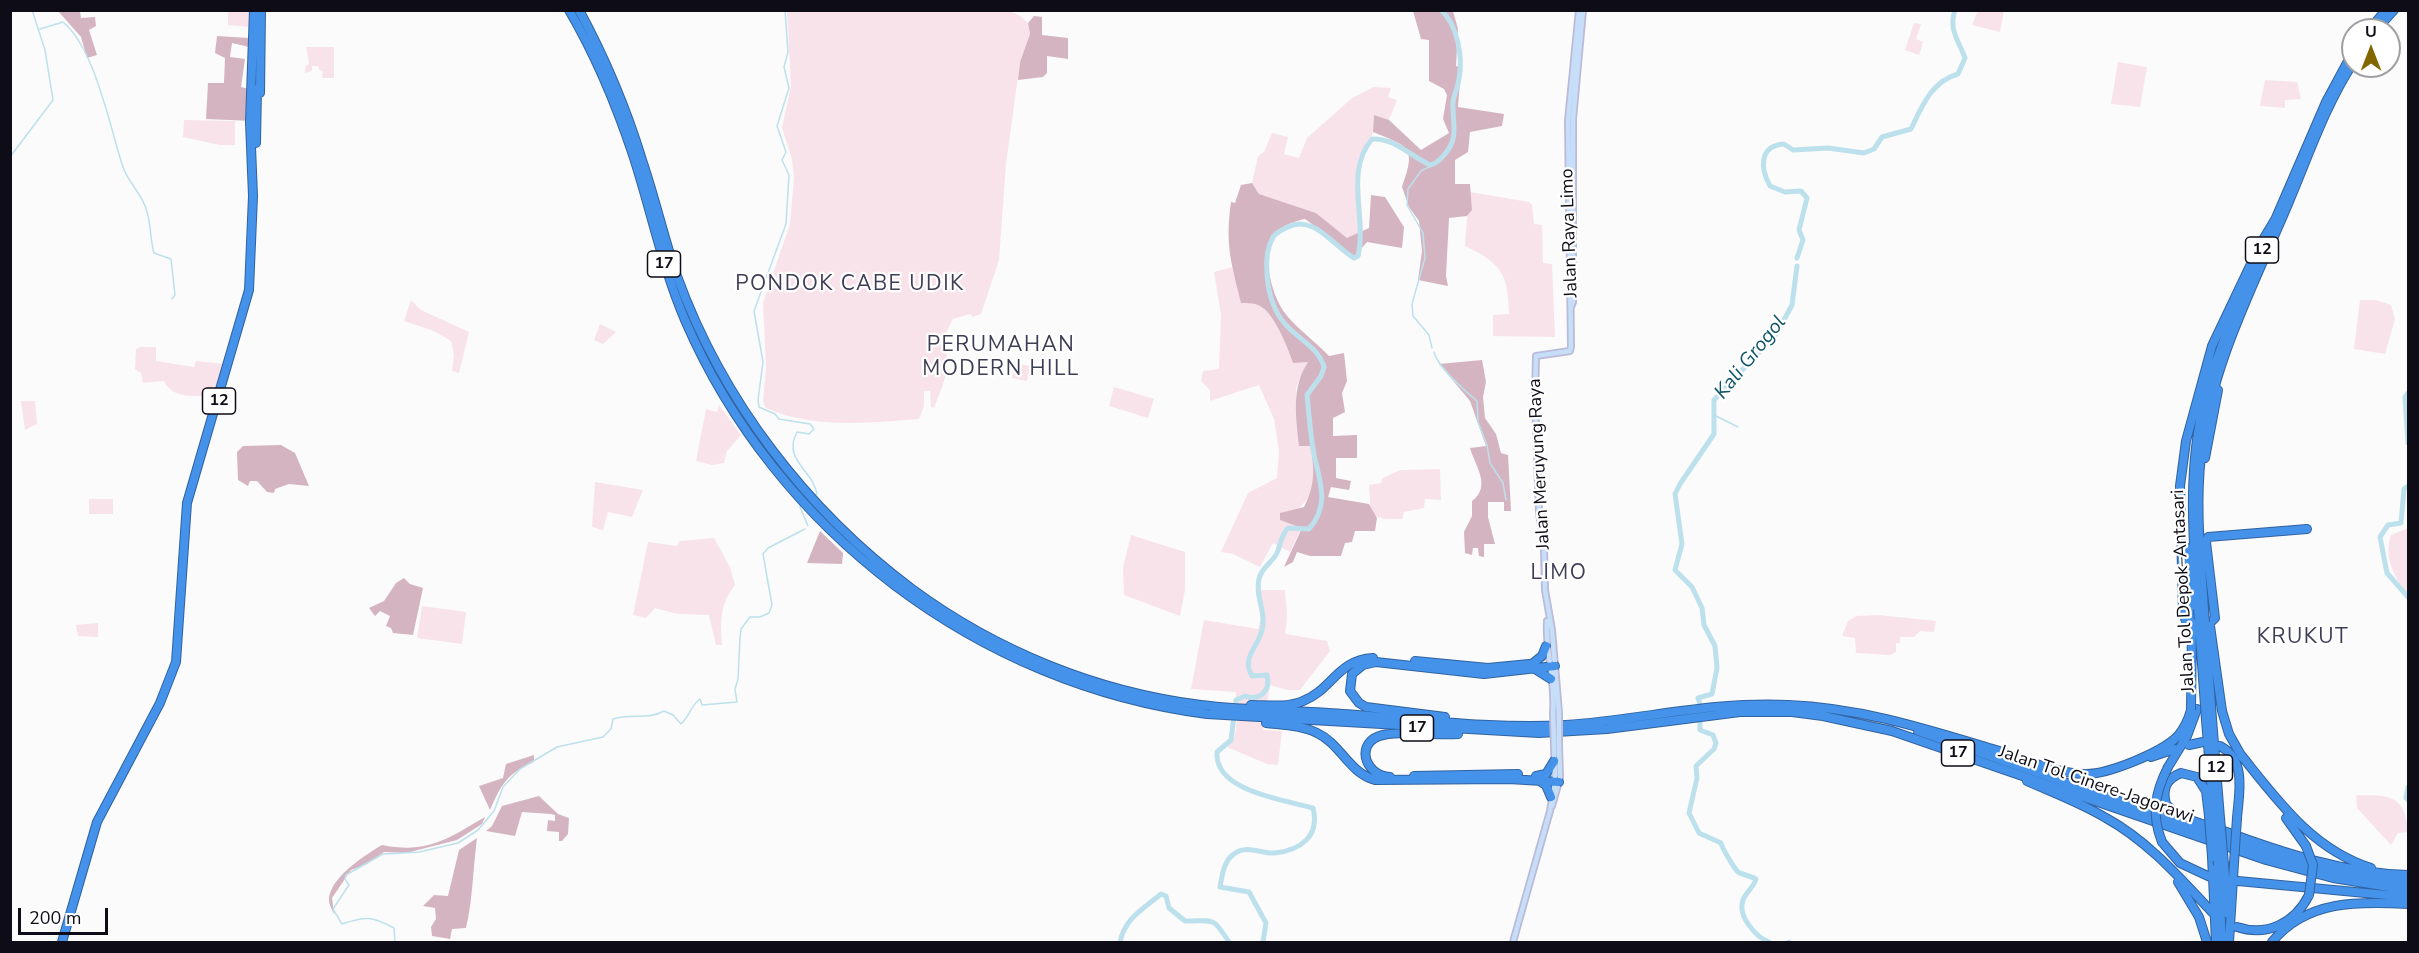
<!DOCTYPE html>
<meta charset="utf-8">
<style>
body{margin:0}
#map{position:relative;width:2419px;height:953px;overflow:hidden;background:#fbfbfb;font-family:"Nunito Sans",sans-serif}
canvas{display:block}
.frame{position:absolute;inset:0;border:12px solid #0e0d17;pointer-events:none}
.north{position:absolute;left:2341px;top:18px;width:60px;height:60px;box-sizing:border-box;background:#fff;border:2px solid #9f9ea2;border-radius:50%;rotate:0deg;font-size:16px;font-weight:700;line-height:24px;text-align:center;color:#0e0d17}
.north::after{content:'';display:block;margin:auto;width:21px;height:27px;background:#826700;clip-path:polygon(50% 0,100% 100%,50% 72%,0 100%)}
.scale{position:absolute;left:18px;top:908px;width:90px;height:27px;box-sizing:border-box;border:3px solid #0e0d17;border-top:0;padding-left:8px;font-size:18px;line-height:21px;white-space:nowrap;color:#0e0d17;-webkit-text-stroke:4px #fff;paint-order:stroke}
</style>
<div id="map">
<canvas width="2419" height="953"></canvas>
<div class="frame"></div>
<div class="north">U</div>
<div class="scale">200 m</div>
</div>
<script>
const ctx = document.querySelector('canvas').getContext('2d');
ctx.lineJoin = 'round';
function fill(path, color) { ctx.fillStyle = color; ctx.fill(path, 'evenodd'); }
function stroke(path, color, width, dash) { ctx.strokeStyle = color; ctx.lineWidth = width; ctx.lineCap = dash ? 'butt' : 'round'; ctx.setLineDash(dash || []); ctx.stroke(path); }
function drawText(font, color, halo, rows, align = 'center') {
  ctx.font = font + ' "Nunito Sans",sans-serif'; ctx.lineWidth = 4.5; ctx.setLineDash([]); ctx.textBaseline = 'middle'; ctx.strokeStyle = halo; ctx.fillStyle = color; for (const [text, x, y, turn = 0] of rows) {
    ctx.save(); ctx.translate(x, y); ctx.rotate((+turn || 0) * Math.PI / 180); ctx.textAlign = isNaN(turn) ? turn : align; if (halo) ctx.strokeText(text, 0, 0); ctx.fillText(text, 0, 0); ctx.restore();
  }
}
const green = new Path2D(`
 M 1008,10 L 1019,15 L 1028,23 L 1030,34 L 1020,62 L 1006,164 L 999,260 L 981,314 L 972,317 L 970,314 L 953,319 L 943,339 C 953,367 944,381 934,408 L 931,407 L 930,391 L 924,391 L 924,406 L 919,419 C 870,423 812,429 766,408 L 763,402 L 766,367 L 763,303 L 790,224 L 794,178 L 792,159 L 782,128 L 791,86 L 787,11 Z
 M 1978,10 L 2004,11 L 2000,32 L 1972,25 Z
 M 228,11 L 249,11 L 249,27 L 228,25 Z
 M 1914,23 L 1921,24 L 1916,39 L 1923,42 L 1919,55 L 1905,50 Z
 M 306,47 L 334,47 L 334,78 L 322,78 L 323,71 L 319,70 L 318,66 L 312,66 L 312,71 L 305,73 L 306,65 L 309,64 Z
 M 2118,62 L 2147,67 L 2140,107 L 2111,104 Z
 M 2265,80 L 2297,82 L 2301,99 L 2285,100 L 2285,108 L 2260,106 Z
 M 1373,87 L 1391,88 L 1388,97 L 1397,100 L 1389,120 L 1374,115 L 1373,132 L 1359,171 L 1363,229 L 1357,236 L 1347,238 L 1316,213 L 1259,194 L 1252,183 L 1258,156 L 1264,152 L 1272,133 L 1288,137 L 1284,154 L 1299,158 L 1307,138 L 1351,99 Z
 M 184,120 L 235,121 L 235,145 L 220,145 L 183,137 Z
 M 1470,192 L 1529,202 L 1532,205 L 1534,224 L 1542,225 L 1543,263 L 1552,264 L 1555,337 L 1493,336 L 1493,315 L 1509,314 C 1508,275 1503,264 1465,246 L 1467,216 L 1472,210 Z
 M 1232,267 L 1241,302 C 1247,303 1255,303 1260,306 C 1274,313 1288,348 1293,363 L 1308,361 L 1296,388 L 1299,446 L 1310,445 C 1319,485 1316,500 1281,520 L 1302,527 L 1290,552 L 1273,543 L 1260,567 L 1233,554 L 1221,552 L 1248,493 L 1277,478 L 1279,451 L 1274,419 L 1259,385 L 1210,401 L 1210,390 L 1201,381 L 1203,371 L 1219,369 L 1221,315 L 1214,272 Z
 M 411,300 L 421,310 L 469,332 L 459,373 L 452,371 L 454,355 L 451,341 L 434,331 L 404,321 Z
 M 2360,300 L 2376,300 L 2391,305 L 2395,319 L 2385,354 L 2354,349 Z
 M 600,324 L 616,332 L 603,344 L 594,340 Z
 M 140,347 L 156,347 L 156,361 L 194,367 L 196,361 L 225,364 L 214,397 C 195,395 173,400 164,381 L 143,383 L 141,373 L 135,369 L 136,349 Z
 M 1015,363 L 1030,366 L 1027,381 L 1012,378 Z
 M 1114,387 L 1154,399 L 1148,418 L 1109,406 Z
 M 21,401 L 35,401 L 37,424 L 25,430 Z
 M 719,405 L 741,435 L 727,451 L 724,463 L 712,465 L 696,461 L 706,409 L 717,412 Z
 M 1440,469 L 1441,500 L 1425,499 L 1424,508 L 1404,512 L 1402,519 L 1385,519 L 1371,515 L 1369,485 L 1381,483 L 1383,478 L 1400,470 Z
 M 595,482 L 643,490 L 632,517 L 608,512 L 603,530 L 592,527 Z
 M 89,499 L 113,499 L 113,514 L 89,514 Z
 M 2408,528 L 2408,595 C 2395,578 2383,558 2391,535 Z
 M 1131,535 L 1185,552 L 1185,590 L 1180,616 L 1124,595 L 1123,567 Z
 M 714,538 L 730,567 L 735,585 C 720,603 720,622 722,645 L 716,645 L 709,615 L 678,614 L 655,608 L 646,618 L 633,615 L 648,542 L 677,546 L 680,541 Z
 M 1259,590 L 1285,590 C 1286,609 1289,613 1285,634 L 1327,641 L 1330,651 L 1300,690 L 1287,690 L 1270,685 L 1263,730 L 1282,731 L 1278,765 L 1267,764 L 1227,747 C 1241,736 1236,709 1236,692 L 1191,689 L 1204,620 L 1258,629 L 1262,612 Z
 M 422,606 L 466,612 L 462,644 L 417,638 Z
 M 1878,615 L 1936,621 L 1934,632 L 1920,631 L 1914,637 L 1900,637 L 1900,643 L 1896,643 L 1896,652 L 1890,655 L 1856,653 L 1855,638 L 1842,636 L 1848,621 L 1857,616 Z
 M 98,623 L 98,637 L 78,636 L 76,625 Z
 M 2356,795 C 2387,796 2405,792 2408,832 L 2398,833 L 2391,845 L 2357,808 Z`);
const forest = new Path2D(`
 M 58,11 L 80,11 L 81,18 L 95,17 L 96,26 L 89,30 L 97,55 L 87,58 L 81,37 Z
 M 1413,11 L 1453,11 L 1458,29 L 1456,66 L 1461,68 L 1458,107 L 1504,114 L 1502,126 L 1470,132 L 1468,152 L 1455,160 L 1455,184 L 1470,184 L 1472,210 L 1467,216 L 1449,218 L 1446,276 L 1448,286 L 1418,280 L 1422,251 L 1419,221 L 1409,207 L 1402,187 C 1417,146 1409,147 1373,132 L 1374,115 L 1389,120 L 1421,150 L 1449,133 L 1443,119 L 1447,95 L 1444,89 L 1429,81 L 1429,40 L 1421,39 Z
 M 1034,16 L 1042,17 L 1042,35 L 1068,38 L 1068,59 L 1047,56 L 1047,73 L 1043,77 L 1018,80 L 1020,62 L 1030,34 L 1028,23 Z
 M 217,36 L 249,38 L 249,47 L 232,43 L 230,57 L 245,59 L 241,87 L 253,90 L 253,121 L 206,119 L 208,83 L 224,83 L 225,58 L 215,53 Z
 M 1252,183 L 1259,194 L 1316,213 L 1347,238 L 1369,228 L 1371,195 L 1385,197 L 1404,227 L 1402,248 L 1367,242 L 1355,256 C 1336,248 1323,231 1305,219 C 1296,221 1282,225 1276,233 C 1260,255 1272,299 1288,317 C 1300,331 1316,342 1329,356 L 1344,353 L 1347,381 L 1342,393 L 1345,412 L 1333,418 L 1333,436 L 1357,435 L 1357,458 L 1336,458 L 1336,478 L 1351,481 L 1349,490 L 1331,487 L 1328,497 L 1369,504 L 1377,518 L 1375,531 L 1355,531 L 1352,542 L 1345,543 L 1341,556 L 1310,556 L 1297,552 L 1293,562 L 1284,567 L 1302,528 L 1280,520 L 1280,513 L 1304,507 C 1315,486 1315,468 1310,446 L 1299,446 C 1296,416 1291,388 1308,362 L 1293,363 C 1288,348 1274,313 1260,306 C 1255,303 1247,303 1241,303 C 1231,262 1225,245 1231,202 L 1235,203 L 1241,185 Z
 M 1482,360 L 1486,382 L 1483,397 L 1485,418 L 1496,434 L 1501,453 L 1508,455 L 1511,511 L 1504,511 L 1504,502 L 1488,502 L 1488,517 L 1495,544 L 1484,544 L 1484,557 L 1479,556 L 1478,548 L 1473,548 L 1472,555 L 1465,553 L 1464,532 L 1472,516 L 1472,501 C 1492,486 1475,466 1470,448 L 1486,446 L 1470,401 L 1439,364 Z
 M 281,445 L 295,453 L 309,486 L 289,484 L 275,489 L 274,493 L 267,492 L 257,481 L 250,481 L 248,486 L 238,480 L 237,452 L 243,446 Z
 M 820,531 L 843,553 L 842,564 L 807,563 Z
 M 404,578 L 410,584 L 423,588 L 413,635 L 393,633 L 391,628 L 386,626 L 390,616 L 380,611 L 375,616 L 369,608 L 384,601 L 396,583 Z
 M 534,755 L 534,762 C 507,774 502,783 490,810 L 479,786 L 503,778 L 506,764 Z
 M 539,796 L 558,814 L 569,818 L 568,834 L 562,841 L 559,841 L 559,832 L 547,831 L 548,820 L 555,821 L 555,815 L 551,814 L 522,812 L 515,836 L 486,831 L 492,826 L 502,806 Z
 M 485,817 L 482,824 L 457,840 L 406,853 L 384,852 L 367,864 L 351,870 L 332,898 L 334,914 C 332,910 329,904 329,900 C 329,878 365,855 382,845 C 428,854 447,839 485,817 Z
 M 477,838 C 473,868 473,898 466,928 L 452,929 L 450,939 L 432,936 L 431,927 L 436,919 L 435,908 L 423,906 L 434,895 L 448,896 L 459,850 Z`);
const stream = new Path2D(`
 M 785,10 L 788,52 L 784,67 L 789,88 L 777,126 L 786,152 L 782,160 L 789,175 L 786,224 L 754,311 L 763,362 L 758,400 L 759,407 L 775,414 L 779,419 L 810,424 L 814,429 L 809,434 L 797,432 C 782,460 813,470 817,494 L 814,496
 M 40,29 L 63,22 C 95,48 110,128 123,167 C 128,183 143,194 147,212 C 151,225 150,239 154,253 L 171,259 L 175,295 L 172,299
 M 10,157 L 53,100 L 45,50 L 32,10
 M 1432,348 L 1429,335 L 1413,316 L 1412,304 L 1425,258 L 1423,233 L 1407,205 L 1408,189 L 1421,171 L 1435,164
 M 1434,352 C 1438,367 1465,391 1477,401 L 1478,422 L 1487,445 L 1490,463 L 1503,483 L 1506,500
 M 1716,416 L 1738,427
 M 802,504 L 800,507 L 808,526
 M 395,942 L 394,928 C 372,916 365,916 342,924 L 333,909 L 349,885 L 345,879 L 346,875 L 383,854 L 419,852 L 458,843 L 478,830 L 494,811 L 503,787 L 520,769 L 557,747 L 603,737 L 611,729 L 613,719 C 629,713 649,720 664,711 L 673,715 L 681,724 C 690,716 691,705 700,699 L 702,705 L 737,702 L 735,689 L 738,679 L 740,638 L 741,629 L 750,617 L 760,617 L 769,613 L 772,605 L 763,554 L 768,548 L 805,529
 M 1786,942 L 1790,940`);
const river = new Path2D(`
 M 1797,258 L 1803,240 L 1799,230 L 1807,198 L 1801,191 L 1785,192 L 1770,186 C 1760,168 1759,146 1784,144 L 1793,150 L 1828,148 L 1864,153 L 1874,149 L 1882,137 L 1911,129 C 1922,106 1932,81 1958,74 L 1965,58 C 1959,41 1948,29 1955,10
 M 2408,393 L 2405,397 L 2408,443
 M 2408,486 L 2404,489 L 2401,523 L 2388,525 L 2380,537 L 2387,573 L 2408,597
 M 1700,704 L 1698,698 L 1712,694 L 1717,668 L 1715,646 L 1704,625 L 1702,608 L 1692,587 L 1675,570 L 1682,544 L 1675,494 L 1680,484 L 1714,434 L 1714,400 L 1777,333 L 1792,305 L 1797,266
 M 1700,720 L 1700,730 L 1713,735 L 1716,743 L 1714,749 L 1696,766 L 1697,778 L 1689,813 L 1699,833 L 1721,843 C 1722,848 1734,868 1738,872 C 1743,875 1751,876 1756,879 C 1754,887 1746,892 1743,900 C 1737,916 1756,937 1769,942
 M 2408,787 L 2406,798 L 2408,800
 M 1120,942 C 1125,918 1143,909 1161,894 L 1166,896 L 1169,908 L 1185,921 C 1215,921 1212,916 1229,942
 M 1263,942 L 1266,923 L 1249,892 L 1220,887 C 1222,876 1224,860 1234,854 C 1248,844 1260,854 1275,853 C 1301,850 1320,836 1313,808 C 1284,800 1214,791 1217,752 L 1231,740 L 1236,700 L 1245,696 C 1260,701 1271,691 1267,675 L 1252,676 C 1240,656 1261,646 1263,625 C 1265,610 1255,594 1259,579 C 1261,568 1272,563 1277,553 C 1281,544 1281,535 1288,528 L 1309,529 C 1329,506 1321,485 1315,459 C 1311,443 1309,413 1307,395 L 1321,376 L 1324,367 C 1319,350 1304,342 1291,330 C 1274,315 1268,294 1267,273 C 1266,261 1267,248 1273,237 C 1277,232 1282,230 1288,227 C 1314,214 1334,247 1354,258 L 1358,256 C 1367,218 1344,172 1372,139 C 1395,138 1410,156 1430,165 C 1436,164 1440,160 1444,155 C 1460,138 1452,122 1453,102 C 1454,94 1458,87 1459,79 C 1463,58 1458,25 1441,10`);
const secondary = new Path2D(`
 M 1571,307 L 1573,302 L 1573,119 L 1583,10
 M 1547,621 C 1545,652 1556,682 1553,713
 M 1559,713 L 1552,630 L 1545,590 L 1544,549 L 1539,512 L 1535,397 L 1536,356 L 1570,351 L 1571,346 L 1568,121 L 1579,10
 M 1552,806 L 1560,778 L 1559,745
 M 1513,942 L 1550,811 L 1555,782 L 1554,745`);
const highway = new Path2D(`
 M 569,10 C 596,56 616,104 633,155 C 651,210 662,266 685,320 C 776,531 979,685 1207,714 L 1539,733 L 1607,729 L 1740,712 L 1792,712 L 1823,716 L 1892,731 L 2266,860 L 2333,878 L 2408,890
 M 579,10 C 605,58 626,108 642,160 C 655,198 664,238 677,276 C 722,400 806,510 912,589 C 996,651 1097,692 1201,705 C 1248,711 1295,710 1343,714 C 1417,719 1491,729 1566,725 C 1640,720 1713,701 1788,705 C 1862,708 1926,729 1996,750 C 2023,759 2055,773 2084,774 C 2107,775 2160,753 2177,737 C 2184,729 2188,721 2191,710
 M 2369,30 L 2386,10
 M 2376,30 L 2394,10
 M 260,93 L 261,10
 M 256,143 L 257,89
 M 2276,218 L 2261,243 L 2212,346 L 2186,441 L 2180,486 L 2183,613 L 2186,621 L 2193,624 L 2210,623 L 2215,618 L 2206,542 L 2208,537 L 2307,529
 M 2275,220 L 2326,102 L 2353,52
 M 2205,458 L 2218,390
 M 2187,548 L 2192,623
 M 2198,609 C 2193,538 2187,468 2205,398 C 2217,352 2237,308 2256,264
 M 2204,610 C 2201,559 2195,508 2201,456 C 2210,367 2254,285 2288,204 C 2308,157 2325,106 2353,63
 M 1415,661 L 1488,668 L 1529,664
 M 1532,664 L 1542,656 L 1546,646
 M 1535,669 L 1551,679
 M 1251,705 C 1268,705 1287,708 1303,701 C 1332,690 1337,660 1373,658
 M 2222,711 L 2229,734 L 2242,757
 M 1445,717 L 1366,707 L 1359,703 L 1350,691 L 1352,674 L 1363,665 L 1376,662 L 1484,674 L 1555,666
 M 2212,719 L 2220,818
 M 2206,720 L 2214,818
 M 1266,723 C 1282,725 1301,725 1317,733 C 1341,744 1348,772 1375,780 L 1509,779 L 1559,782
 M 1918,731 L 2271,854 L 2343,873 L 2408,882
 M 2189,745 L 2203,742
 M 2220,746 C 2247,760 2239,793 2237,818
 M 2241,755 C 2278,801 2312,849 2371,868
 M 2151,757 L 2175,749
 M 2168,767 L 2187,736 L 2197,709
 M 1414,776 L 1518,774
 M 1536,776 L 1546,774 L 1554,761
 M 1390,777 C 1363,775 1355,741 1383,735 C 1407,730 1434,736 1458,734
 M 2027,781 C 2054,793 2081,803 2106,818 C 2148,841 2180,878 2212,912
 M 1541,782 L 1546,785 L 1551,797
 M 2209,816 L 2206,791 L 2197,777 L 2181,773 C 2166,779 2162,789 2166,804 C 2180,820 2204,824 2224,831 C 2283,853 2345,873 2408,875
 M 2286,818 L 2306,846
 M 2162,842 L 2180,863 L 2210,877
 M 2212,857 L 2216,942
 M 2224,864 L 2228,914
 M 2218,865 L 2222,942
 M 2238,881 L 2408,897
 M 2178,882 L 2199,917 L 2207,942
 M 2237,927 C 2267,937 2295,923 2309,895
 M 62,942 L 97,822 L 160,703 L 176,662 L 187,503 L 249,290 L 253,196 L 250,122 L 254,10
 M 2229,942 L 2234,863
 M 2272,942 C 2306,900 2359,901 2408,904`);
const secondaryBridge = new Path2D(`
 M 1553,713 L 1554,745
 M 1559,713 L 1559,745`);
const highwayBridge = new Path2D(`
 M 2198,609 L 2206,720
 M 2204,610 L 2212,719
 M 2210,626 L 2222,711
 M 2191,710 L 2192,623
 M 2209,816 L 2212,857
 M 2214,818 L 2218,865
 M 2220,818 L 2224,864
 M 2162,842 C 2151,814 2155,793 2168,767
 M 2306,846 L 2313,865 L 2309,895
 M 2234,863 L 2237,818`);
const shields = [
 [2262,250,33],
 [664,264,33],
 [219,401,33],
 [1417,728,33],
 [1958,753,33],
 [2216,768,33]
];
const shieldNames = [
 ["12",2262,250],
 ["17",664,264],
 ["12",219,401],
 ["17",1417,728],
 ["17",1958,753],
 ["12",2216,768]
];
const streetNames = [
 ["Jalan Raya Limo",1570,233,-92],
 ["Jalan Meruyung Raya",1540,464,-93],
 ["Jalan Tol Depok–Antasari",2184,591,-93],
 ["Jalan Tol Cinere-Jagorawi",2096,785,19]
];
const waterNames = [
 ["Kali Grogol",1751,358,-51]
];
const quarterNames = [
 ["PONDOK CABE UDIK",850,285],
 ["PERUMAHAN",1001,346],
 ["MODERN HILL",1001,370],
 ["LIMO",1559,574],
 ["KRUKUT",2303,638]
];
fill(green, '#f9e3eb');
fill(forest, '#d5b4c1');
stroke(stream, '#bde0ed', 1.5);
stroke(river, '#bde0ed', 5);
stroke(secondary, '#bbbad8', 8);
stroke(highway, '#3163a0', 10);
stroke(secondary, '#c7def9', 4.5);
stroke(highway, '#4492ea', 8);
stroke(secondaryBridge, '#bbbad8', 8, []);
stroke(highwayBridge, '#3163a0', 10, []);
stroke(secondaryBridge, '#c7def9', 4.5);
stroke(highwayBridge, '#4492ea', 8);
for (const [x, y, w] of shields) { const box = new Path2D(); box.roundRect(x - w / 2, y - 13, w, 26, 4.5); ctx.fillStyle = '#fff'; ctx.fill(box); stroke(box, '#0e0d17', 1.5); }
drawText('bold 16px', '#0e0d17', null, shieldNames);
drawText('18px', '#0e0d17', '#fff', streetNames);
drawText('italic 20px', '#0f5567', '#fff', waterNames);
ctx.letterSpacing = '1.5px';
drawText('21px', '#3e3d56', '#fff', quarterNames);
ctx.letterSpacing = '0px';
</script>
